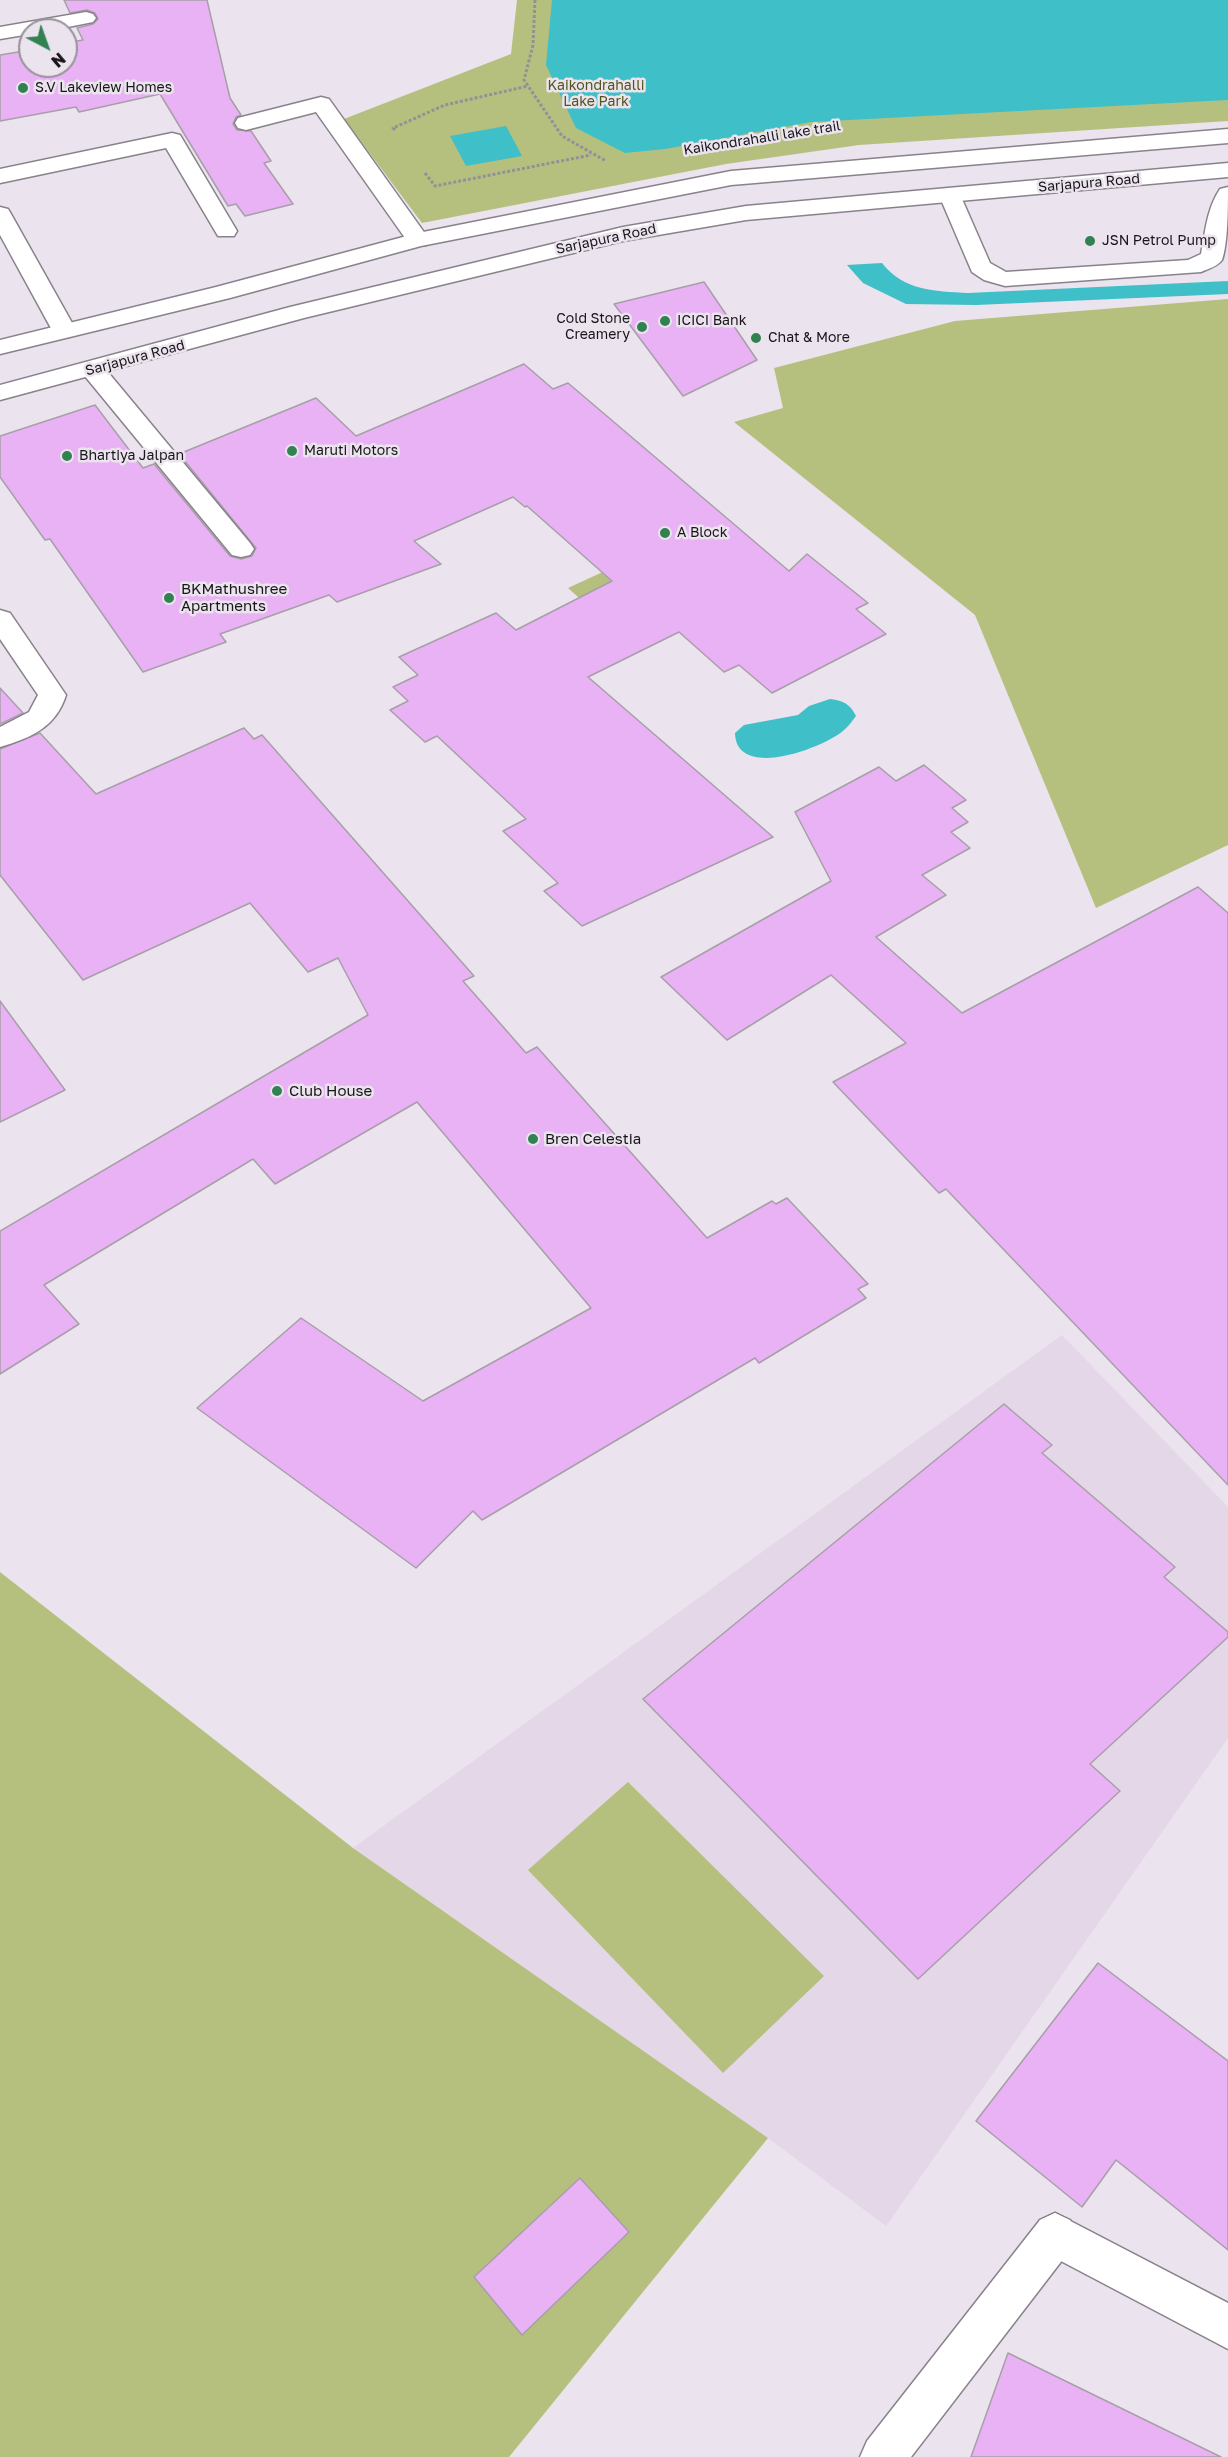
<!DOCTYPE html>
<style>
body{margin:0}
#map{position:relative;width:1228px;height:2457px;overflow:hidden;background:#ebe3ed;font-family:"Golos Text",sans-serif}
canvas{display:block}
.north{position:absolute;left:18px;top:18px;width:60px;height:60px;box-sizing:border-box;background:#ebe3ed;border:2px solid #979199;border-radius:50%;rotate:139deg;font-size:16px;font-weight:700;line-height:24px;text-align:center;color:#19161a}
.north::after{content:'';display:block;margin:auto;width:21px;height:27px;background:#318151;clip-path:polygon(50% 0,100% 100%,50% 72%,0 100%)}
</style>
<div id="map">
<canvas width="1228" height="2457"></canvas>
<div class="north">N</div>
</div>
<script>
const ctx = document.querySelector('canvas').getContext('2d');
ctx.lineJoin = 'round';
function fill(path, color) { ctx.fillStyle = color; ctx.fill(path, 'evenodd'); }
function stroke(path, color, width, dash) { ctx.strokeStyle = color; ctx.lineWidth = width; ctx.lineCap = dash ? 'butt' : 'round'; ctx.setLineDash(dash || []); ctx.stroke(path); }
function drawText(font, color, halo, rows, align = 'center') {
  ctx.font = font + ' "Golos Text",sans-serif'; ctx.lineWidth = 5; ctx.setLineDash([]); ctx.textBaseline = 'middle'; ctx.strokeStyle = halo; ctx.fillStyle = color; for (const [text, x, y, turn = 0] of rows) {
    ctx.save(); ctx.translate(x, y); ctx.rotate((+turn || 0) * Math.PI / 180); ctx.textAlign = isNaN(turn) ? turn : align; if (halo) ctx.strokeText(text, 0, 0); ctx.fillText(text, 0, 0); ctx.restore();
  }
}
const built = new Path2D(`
 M 1062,1335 L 1228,1507 L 1228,1738 L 886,2226 L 768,2138 L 353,1848 Z`);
const green = new Path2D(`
 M 517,0 L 1228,0 L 1228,121 L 859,145 L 726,164 L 422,223 L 344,119 L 511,54 Z
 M 1228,299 L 1228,845 L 1096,908 L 975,615 L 734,422 L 783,408 L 774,368 L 955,321 Z
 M 620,564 L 649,589 L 597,614 L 568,588 Z
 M 0,1572 L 353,1848 L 768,2138 L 509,2457 L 0,2457 Z
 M 628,1782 L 824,1976 L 723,2073 L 528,1870 Z`);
const water = new Path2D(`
 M 552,0 L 1228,0 L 1228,100 L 811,122 L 665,149 L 625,153 L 576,128 L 546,65 Z
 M 506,126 L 522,156 L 466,166 L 450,136 Z
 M 882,263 C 904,291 934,291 968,293 L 1228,281 L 1228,294 L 976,305 L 906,304 L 863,283 L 847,265 Z
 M 830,699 C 844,701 850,704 856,716 C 852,721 849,726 844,730 C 824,748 736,781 735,733 L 744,725 L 798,715 L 809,706 Z`);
const building = new Path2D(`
 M 64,0 L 207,0 L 230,98 L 241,115 L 236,117 L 233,124 L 237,130 L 251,131 L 271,161 L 264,163 L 293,204 L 245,216 L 236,204 L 228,206 L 160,94 L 79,112 L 76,107 L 0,121 L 0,55 L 30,50 L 30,66 L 66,66 L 66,43 L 83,40 L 77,28 L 93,24 L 98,19 L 95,13 L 87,10 L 70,13 Z
 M 704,282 L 757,360 L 683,396 L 614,304 Z
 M 524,364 L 553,389 L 568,383 L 789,571 L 807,554 L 868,603 L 856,609 L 886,634 L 772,693 L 739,665 L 724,672 L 679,632 L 588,677 L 773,837 L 582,926 L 544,891 L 558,883 L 503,831 L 526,819 L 437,736 L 425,742 L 390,710 L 408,701 L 393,687 L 418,675 L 399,657 L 496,613 L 516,630 L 612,581 L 527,506 L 525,507 L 513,497 L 414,541 L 441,564 L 337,602 L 329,595 L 220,634 L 226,642 L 143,672 L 50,539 L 45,540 L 0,477 L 0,436 L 95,405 L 143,468 L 154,464 L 230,556 L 241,559 L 252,556 L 256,548 L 179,454 L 316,398 L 356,436 Z
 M 0,688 L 23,713 L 0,724 Z
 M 244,728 L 254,739 L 262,735 L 474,976 L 463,981 L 526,1053 L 537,1047 L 707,1238 L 772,1201 L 776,1204 L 787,1198 L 868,1284 L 858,1289 L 866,1298 L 759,1363 L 755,1358 L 482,1520 L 473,1511 L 416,1568 L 197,1408 L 301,1318 L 423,1401 L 591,1308 L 417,1102 L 275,1184 L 253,1159 L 44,1285 L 79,1324 L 0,1374 L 0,1231 L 368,1015 L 338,958 L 308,972 L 250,903 L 83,980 L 0,875 L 0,749 L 40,733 L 96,794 Z
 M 924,765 L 966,800 L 952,808 L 968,822 L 951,832 L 970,848 L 922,875 L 946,895 L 876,937 L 962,1013 L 1198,887 L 1228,913 L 1228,1485 L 946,1189 L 939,1193 L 833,1082 L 906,1043 L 831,975 L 727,1040 L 661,977 L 831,881 L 795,812 L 879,767 L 896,781 Z
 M 0,1001 L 65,1090 L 0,1122 Z
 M 1004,1404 L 1052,1445 L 1042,1453 L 1175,1567 L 1164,1577 L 1228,1632 L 1228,1637 L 1090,1764 L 1120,1791 L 918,1979 L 643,1699 Z
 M 1098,1963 L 1228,2061 L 1228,2250 L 1116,2160 L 1082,2207 L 976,2121 Z
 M 580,2178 L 629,2232 L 522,2335 L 474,2277 Z
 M 1008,2353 L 1221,2457 L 971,2457 Z`);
const path = new Path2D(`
 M 535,0 L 533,45 L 524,80 L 562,136 L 606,161
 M 395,130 L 393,128 L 445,105 L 528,86
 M 425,173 L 435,186 L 591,155`);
const service = new Path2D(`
 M 1228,187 C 1228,206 1228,244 1222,260 C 1218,266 1208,269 1201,272 L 1005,286 L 984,280 L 972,272 L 939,195 L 942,190 L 958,190 L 990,263 L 1006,272 L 1188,260 L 1201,254 C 1205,233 1207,208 1220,189 Z
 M 93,363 L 102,365 L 250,543 L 254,549 L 250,555 L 241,557 L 232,555 L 84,375 L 81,370 L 84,365 Z
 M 0,610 L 10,613 L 66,695 C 56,727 31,738 0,747 L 0,727 L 29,712 L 38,695 L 0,639 Z
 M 1055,2213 L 1070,2220 L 1077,2235 L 1070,2250 L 911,2457 L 860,2457 L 867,2441 L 1040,2220 Z`);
const minor = new Path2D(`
 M 86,12 L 93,14 L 96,18 L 93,22 L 53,30 L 30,30 L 30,34 L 0,39 L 0,27 Z
 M 321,97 L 329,99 L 426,235 L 430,240 L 426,245 L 410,245 L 316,112 L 246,130 L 238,128 L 235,123 L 238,118 Z
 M 172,133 L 180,135 L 183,140 L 237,231 L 234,236 L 218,236 L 166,148 L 0,183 L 0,169 Z
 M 0,207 L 8,209 L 11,214 L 76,330 L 72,335 L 64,337 L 56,335 L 52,330 L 0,235 Z
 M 1055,2213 L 1228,2303 L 1228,2349 L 1040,2250 L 1033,2235 L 1040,2220 Z`);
const primary = new Path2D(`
 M 1228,129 L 1228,143 L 731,185 L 421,246 L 230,298 L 0,354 L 0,340 L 216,287 L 418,233 L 731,171 Z
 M 1228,163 L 1228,177 L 746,220 L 623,241 L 304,318 L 0,400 L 0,385 L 290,307 L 623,227 L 746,206 Z`);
const markers = [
 [23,88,6,"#318151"],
 [1090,241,6,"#318151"],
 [665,321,6,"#318151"],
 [642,327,6,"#318151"],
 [756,338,6,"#318151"],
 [292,451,6,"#318151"],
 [67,456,6,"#318151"],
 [665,533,6,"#318151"],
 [169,598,6,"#318151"],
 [277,1091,6,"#318151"],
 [533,1139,6,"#318151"]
];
const farParknames = [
 ["Kaikondrahalli",596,86],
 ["Lake Park",596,102]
];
const farPoinames = [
 ["S.V Lakeview Homes",35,88],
 ["JSN Petrol Pump",1102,241],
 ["Cold Stone",630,319,"right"],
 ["Creamery",630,335,"right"],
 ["ICICI Bank",677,321],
 ["Chat & More",768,338],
 ["Maruti Motors",304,451],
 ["Bhartiya Jalpan",79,456],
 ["A Block",677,533]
];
const farStreetnames = [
 ["Kaikondrahalli lake trail",762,138,-9],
 ["Sarjapura Road",1089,183,-5],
 ["Sarjapura Road",606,239,-12],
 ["Sarjapura Road",135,358,-15]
];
const poiNames = [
 ["BKMathushree",181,589],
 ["Apartments",181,606],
 ["Club House",289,1091],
 ["Bren Celestia",545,1139]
];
fill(built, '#e4d7e7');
fill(green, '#b6c07e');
fill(water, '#3fbfc7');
fill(building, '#e9b2f5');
stroke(building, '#a79fa8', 1.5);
stroke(service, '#89828b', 3);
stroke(minor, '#89828b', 3);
stroke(primary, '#89828b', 3);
stroke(path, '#958f97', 3, [3, 2]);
fill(service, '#fff');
fill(minor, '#fff');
fill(primary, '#fff');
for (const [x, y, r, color] of markers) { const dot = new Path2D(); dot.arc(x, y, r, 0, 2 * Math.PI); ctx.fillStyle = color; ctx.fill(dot); stroke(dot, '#ebe3ed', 2); }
drawText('14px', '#51571a', '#ebe3ed', farParknames);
drawText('14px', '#19161a', '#ebe3ed', farPoinames, 'left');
drawText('14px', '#19161a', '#ebe3ed', farStreetnames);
drawText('15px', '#19161a', '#ebe3ed', poiNames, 'left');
</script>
